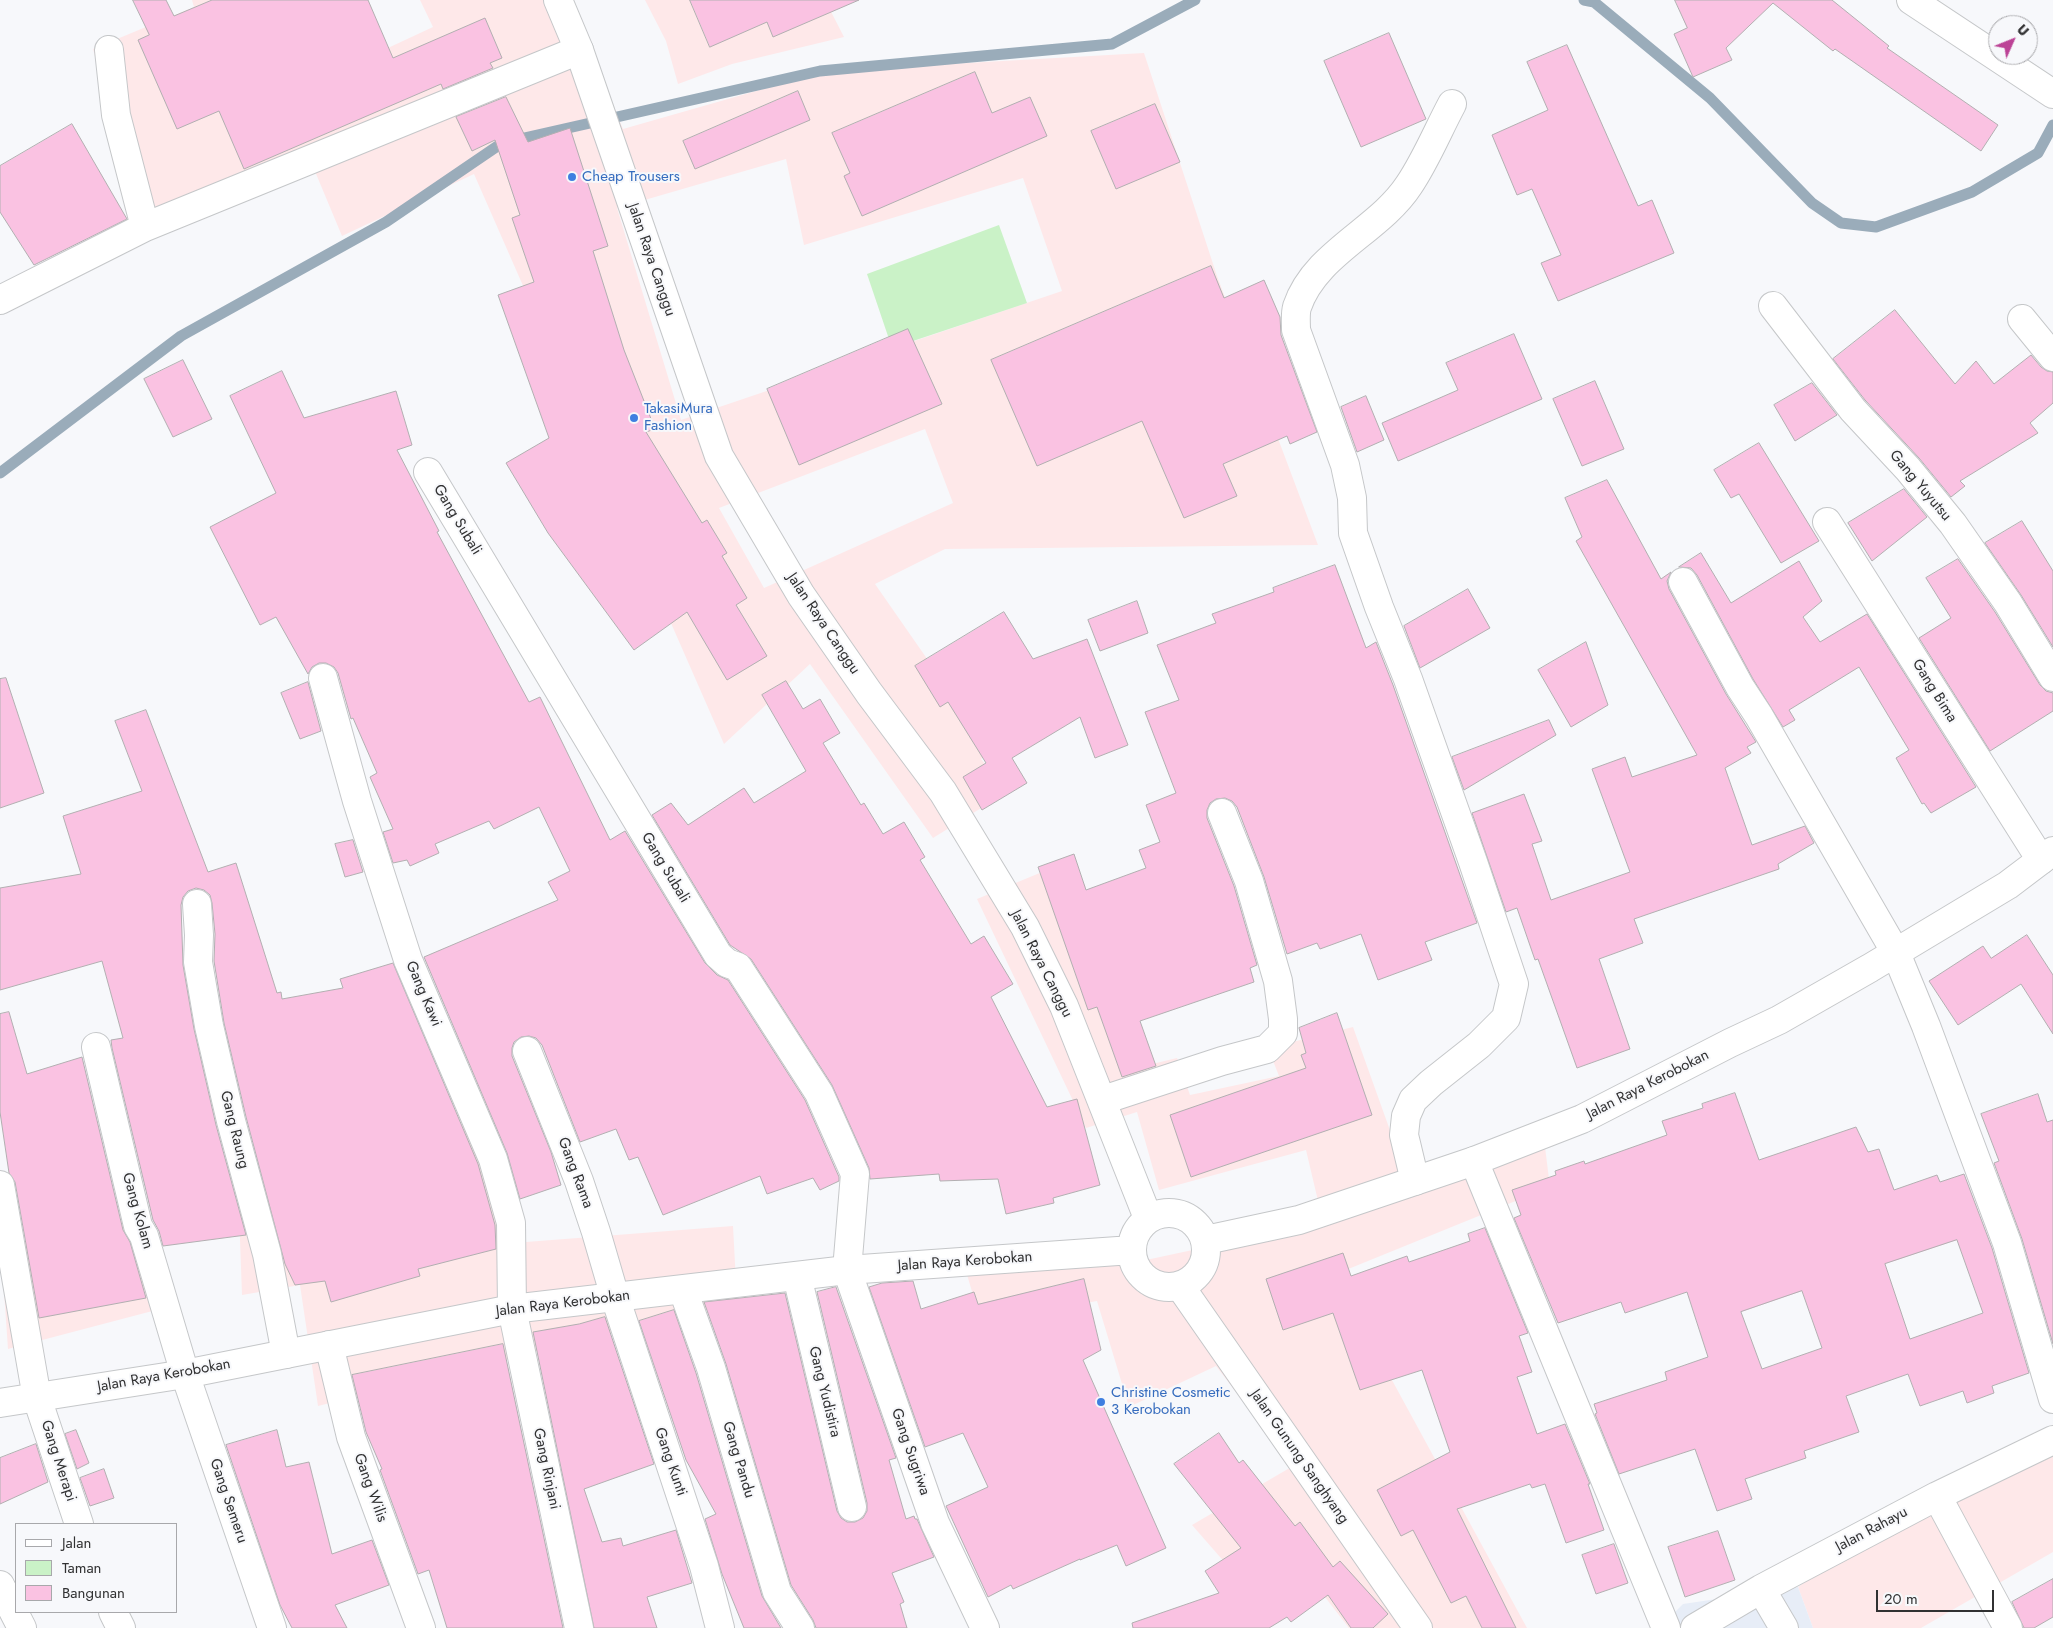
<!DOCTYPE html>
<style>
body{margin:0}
#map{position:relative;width:2053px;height:1628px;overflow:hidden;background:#f7f8fb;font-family:Jost,sans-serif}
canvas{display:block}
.legend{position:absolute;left:15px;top:1523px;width:162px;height:90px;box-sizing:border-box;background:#f7f8fb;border:1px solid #a8a8ab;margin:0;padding:6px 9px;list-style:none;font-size:15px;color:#313132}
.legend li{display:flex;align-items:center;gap:10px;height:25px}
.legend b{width:25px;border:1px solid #a8a8ab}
.north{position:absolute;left:1988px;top:15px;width:50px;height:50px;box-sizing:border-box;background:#f7f8fb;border:1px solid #a8a8ab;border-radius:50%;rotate:46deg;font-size:14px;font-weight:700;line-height:20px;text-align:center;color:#313132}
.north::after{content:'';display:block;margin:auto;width:18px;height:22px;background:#bc4396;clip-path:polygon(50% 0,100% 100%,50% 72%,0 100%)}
.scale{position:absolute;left:1876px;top:1590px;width:118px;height:22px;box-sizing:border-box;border:2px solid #313132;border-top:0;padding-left:6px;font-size:15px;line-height:18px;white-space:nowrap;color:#313132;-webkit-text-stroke:4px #f7f8fb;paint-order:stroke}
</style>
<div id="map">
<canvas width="2053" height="1628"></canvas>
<ul class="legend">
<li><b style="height:6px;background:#fff"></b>Jalan</li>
<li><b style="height:14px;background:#caf2c7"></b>Taman</li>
<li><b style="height:14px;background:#fac2e2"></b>Bangunan</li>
</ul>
<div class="north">U</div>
<div class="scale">20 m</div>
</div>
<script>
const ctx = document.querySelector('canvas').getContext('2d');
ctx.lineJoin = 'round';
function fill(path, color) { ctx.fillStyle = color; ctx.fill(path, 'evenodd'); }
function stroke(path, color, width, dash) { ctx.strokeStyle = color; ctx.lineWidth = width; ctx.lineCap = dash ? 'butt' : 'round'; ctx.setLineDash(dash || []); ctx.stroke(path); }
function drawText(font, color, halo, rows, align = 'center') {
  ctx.font = font + ' Jost,sans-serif'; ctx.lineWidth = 4; ctx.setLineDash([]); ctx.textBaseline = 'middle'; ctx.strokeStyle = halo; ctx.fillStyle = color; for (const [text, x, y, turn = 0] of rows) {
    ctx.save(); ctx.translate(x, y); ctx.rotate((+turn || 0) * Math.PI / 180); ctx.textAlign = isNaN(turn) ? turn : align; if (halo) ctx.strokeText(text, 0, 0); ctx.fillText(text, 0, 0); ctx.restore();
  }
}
const commercial = new Path2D(`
 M 192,0 L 350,0 L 375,54 L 433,27 L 420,0 L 570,0 L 623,129 L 826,71 L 1144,53 L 1217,276 L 1318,545 L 945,549 L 875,584 L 962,709 L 1018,730 L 981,759 L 1007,792 L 933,838 L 810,664 L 724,744 L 474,174 L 342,236 L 314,169 L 147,241 L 93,49 L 194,7 ZM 786,159 L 804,245 L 1023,178 L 1062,291 L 681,420 L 617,208 ZM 925,429 L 953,503 L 764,588 L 719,508 Z
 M 645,0 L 825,0 L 844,37 L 732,64 L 678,84 L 666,41 Z
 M 1071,860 L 1086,887 L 1070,895 L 1148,1065 L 1177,1058 L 1190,1095 L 1279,1076 L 1268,1048 L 1353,1027 L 1411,1189 L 1544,1139 L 1550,1187 L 1336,1274 L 1356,1314 L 1527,1628 L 1349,1628 L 1287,1548 L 1234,1573 L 1192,1525 L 1293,1466 L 1216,1366 L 1129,1407 L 1097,1301 L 981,1322 L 960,1251 L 1083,1255 L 1146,1260 L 1323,1222 L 1306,1150 L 1159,1190 L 1137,1112 L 1086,1128 L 977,899 Z
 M 472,1121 L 513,1243 L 733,1226 L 737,1301 L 318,1406 L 300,1285 L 242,1295 L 239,1212 Z
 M 147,1215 L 160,1309 L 8,1349 L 1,1248 Z
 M 2053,1433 L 2053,1552 L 1921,1628 L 1813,1628 L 1798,1587 L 1927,1500 Z`);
const built = new Path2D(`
 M 1798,1587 L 1813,1628 L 1659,1628 L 1683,1604 Z`);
const green = new Path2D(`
 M 999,225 L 1027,303 L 892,348 L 867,274 Z`);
const stream = new Path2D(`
 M 1584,0 L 1594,2 L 1710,98 L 1812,203 L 1841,223 L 1876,227 L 1972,192 L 2038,153 L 2053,125
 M 0,473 L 181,336 L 386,222 L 502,143 L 820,71 L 1112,44 L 1195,0`);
const building = new Path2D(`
 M 133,0 L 166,0 L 174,16 L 212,0 L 368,0 L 393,58 L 485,18 L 502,58 L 490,63 L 493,68 L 443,89 L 441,84 L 244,169 L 219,111 L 177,129 L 138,40 L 149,35 Z
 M 690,0 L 859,0 L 773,37 L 767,22 L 710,47 Z
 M 1675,0 L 1832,0 L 1889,46 L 1887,48 L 1998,125 L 1981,151 L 1835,49 L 1833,51 L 1773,3 L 1726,48 L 1732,60 L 1693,77 L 1674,34 L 1687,28 Z
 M 1389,33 L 1426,119 L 1361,147 L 1324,61 Z
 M 1567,45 L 1638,206 L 1652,200 L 1674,253 L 1558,301 L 1541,263 L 1561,255 L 1532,189 L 1517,195 L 1492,135 L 1548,110 L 1527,62 Z
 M 975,72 L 992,113 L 1030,97 L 1047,136 L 862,216 L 844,176 L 850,173 L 832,133 Z
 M 798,91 L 810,120 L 695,169 L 683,141 Z
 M 506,97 L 528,142 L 570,128 L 608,246 L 593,251 L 624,350 L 655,429 L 646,432 L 702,523 L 707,520 L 727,553 L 722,556 L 747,598 L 736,605 L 767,656 L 727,680 L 687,612 L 634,650 L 548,533 L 506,463 L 549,438 L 498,295 L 534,282 L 512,218 L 520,215 L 495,140 L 472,151 L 456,117 Z
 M 1155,104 L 1180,162 L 1116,189 L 1091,131 Z
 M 72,124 L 127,219 L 34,265 L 0,212 L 0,166 Z
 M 1211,266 L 1224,298 L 1264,280 L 1280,317 L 1281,335 L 1317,432 L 1290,444 L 1287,436 L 1223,464 L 1237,496 L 1184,518 L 1142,421 L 1037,466 L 991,360 Z
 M 1895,310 L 1955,384 L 1976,361 L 1994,384 L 2031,355 L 2041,367 L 2047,371 L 2053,372 L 2053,403 L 2030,423 L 2038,433 L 1960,481 L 1965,486 L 1951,497 L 1919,458 L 1865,400 L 1833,359 Z
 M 908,329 L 942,404 L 799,465 L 767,389 Z
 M 1514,334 L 1542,399 L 1398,461 L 1382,423 L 1458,390 L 1446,363 Z
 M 183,360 L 212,419 L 173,437 L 144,379 Z
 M 282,371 L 304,418 L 396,391 L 412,445 L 397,450 L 439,531 L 437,532 L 529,702 L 540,697 L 610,840 L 625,831 L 705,963 L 717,975 L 728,980 L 805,1100 L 839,1177 L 839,1181 L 820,1190 L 813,1178 L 767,1194 L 760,1176 L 663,1215 L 638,1157 L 629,1160 L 616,1129 L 580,1142 L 542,1045 L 536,1038 L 529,1036 L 521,1037 L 514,1042 L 512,1048 L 512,1056 L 551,1152 L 561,1185 L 520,1199 L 507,1153 L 424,957 L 558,900 L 548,882 L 570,871 L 539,807 L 494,829 L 489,821 L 435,844 L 439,853 L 410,866 L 407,860 L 393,863 L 383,832 L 393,829 L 370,777 L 377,773 L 353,718 L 351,719 L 338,673 L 334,667 L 326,663 L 319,663 L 312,667 L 308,674 L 276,617 L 260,625 L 210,527 L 276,493 L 230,396 Z
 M 1595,381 L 1624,449 L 1582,466 L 1553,399 Z
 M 1812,383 L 1837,415 L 1795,441 L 1774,405 Z
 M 1366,396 L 1384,440 L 1357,452 L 1341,407 Z
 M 1759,443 L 1819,541 L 1781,563 L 1739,494 L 1731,498 L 1714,470 Z
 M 1607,480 L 1661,579 L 1671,572 L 1667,581 L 1669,589 L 1726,694 L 1756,742 L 1747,747 L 1751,753 L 1725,768 L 1752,845 L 1805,826 L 1814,843 L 1778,864 L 1779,869 L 1634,919 L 1643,943 L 1599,959 L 1630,1049 L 1577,1068 L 1538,959 L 1535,960 L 1517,908 L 1506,912 L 1472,813 L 1524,794 L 1542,841 L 1532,844 L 1551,900 L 1630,872 L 1592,769 L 1625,757 L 1632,777 L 1697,755 L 1576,541 L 1582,537 L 1565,498 Z
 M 1904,489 L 1927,517 L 1872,561 L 1848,523 Z
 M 2022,521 L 2053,571 L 2053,647 L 2021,595 L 1985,543 Z
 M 1701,553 L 1731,603 L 1799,561 L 1822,601 L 1803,617 L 1820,642 L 1867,614 L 1976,787 L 1931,813 L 1924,803 L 1922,804 L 1896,758 L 1909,750 L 1859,667 L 1789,710 L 1795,720 L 1783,727 L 1753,679 L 1697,575 L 1691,568 L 1679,567 Z
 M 1958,559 L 1995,612 L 2040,685 L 2046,691 L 2053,693 L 2053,711 L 1990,751 L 1919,638 L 1951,618 L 1926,578 Z
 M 1335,565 L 1366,648 L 1376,642 L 1393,685 L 1477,923 L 1425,942 L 1432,960 L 1378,980 L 1361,934 L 1320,949 L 1317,943 L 1287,954 L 1264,877 L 1237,807 L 1232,801 L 1225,798 L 1216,799 L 1210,803 L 1207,810 L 1207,818 L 1234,886 L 1257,965 L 1250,968 L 1254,982 L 1140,1021 L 1156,1066 L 1122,1077 L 1097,1007 L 1088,1010 L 1038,867 L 1074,854 L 1086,890 L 1146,868 L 1139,850 L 1160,842 L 1146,805 L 1176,793 L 1145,712 L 1179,700 L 1157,645 L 1216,623 L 1212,614 L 1274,592 L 1273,588 Z
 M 1468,589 L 1490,628 L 1420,668 L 1404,626 Z
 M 1137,601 L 1148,633 L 1100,651 L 1088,620 Z
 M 1004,612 L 1033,659 L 1087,639 L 1128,745 L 1095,758 L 1080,717 L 1012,758 L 1027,783 L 982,810 L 963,777 L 986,763 L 948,702 L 940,707 L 915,666 Z
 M 1586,642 L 1608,705 L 1571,727 L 1538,670 Z
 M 6,678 L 44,793 L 0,808 L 0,679 Z
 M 786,681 L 803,709 L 820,699 L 840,733 L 823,743 L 861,805 L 864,803 L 883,834 L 904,822 L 925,857 L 920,860 L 971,944 L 984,936 L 1013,984 L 991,997 L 1047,1107 L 1077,1099 L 1100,1185 L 1053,1198 L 1054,1203 L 1006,1214 L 998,1179 L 940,1181 L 939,1174 L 870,1179 L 869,1168 L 832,1085 L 751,959 L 730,945 L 652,815 L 671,803 L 688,825 L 744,788 L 754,803 L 806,771 L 762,695 Z
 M 308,682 L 321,731 L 300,739 L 281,693 Z
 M 146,710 L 208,872 L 236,863 L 277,993 L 281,992 L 282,999 L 343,988 L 340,979 L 393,963 L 478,1164 L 495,1225 L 496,1249 L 418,1269 L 420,1276 L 331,1302 L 325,1281 L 295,1285 L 285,1264 L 246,1117 L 224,1023 L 214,961 L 215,934 L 212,903 L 210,895 L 204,890 L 196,888 L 188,891 L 183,897 L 181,905 L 183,965 L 194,1029 L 216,1125 L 246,1235 L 163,1246 L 159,1231 L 153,1220 L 112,1048 L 111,1040 L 123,1038 L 102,961 L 0,990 L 0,888 L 81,874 L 63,816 L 142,791 L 115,721 Z
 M 1549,720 L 1556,735 L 1464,790 L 1452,757 Z
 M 353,840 L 363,872 L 345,877 L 335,844 Z
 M 2027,935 L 2053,975 L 2053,1034 L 2021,984 L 1958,1025 L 1929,981 L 1983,946 L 1991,958 Z
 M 9,1012 L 27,1074 L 82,1057 L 123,1230 L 130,1242 L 146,1298 L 39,1318 L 15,1182 L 9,1173 L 0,1112 L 0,1014 Z
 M 1337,1013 L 1372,1115 L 1191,1177 L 1170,1115 L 1306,1068 L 1301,1055 L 1306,1053 L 1299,1028 Z
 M 1735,1093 L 1759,1160 L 1856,1127 L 1868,1152 L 1879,1149 L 1894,1190 L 1937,1175 L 1940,1182 L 1964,1174 L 1992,1248 L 2029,1373 L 1992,1386 L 1994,1393 L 1967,1403 L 1963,1391 L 1920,1406 L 1908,1374 L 1846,1396 L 1859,1432 L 1804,1451 L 1806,1458 L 1745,1479 L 1752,1499 L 1717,1511 L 1695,1449 L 1619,1474 L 1595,1414 L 1597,1413 L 1594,1404 L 1667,1380 L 1665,1372 L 1708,1357 L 1687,1292 L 1625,1313 L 1621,1302 L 1558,1323 L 1514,1218 L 1521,1215 L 1512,1190 L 1556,1175 L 1555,1171 L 1584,1161 L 1585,1164 L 1667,1135 L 1662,1121 L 1703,1108 L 1702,1104 ZM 1957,1240 L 1983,1313 L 1910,1339 L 1885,1264 ZM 1802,1291 L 1822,1348 L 1762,1369 L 1741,1312 Z
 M 2038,1094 L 2047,1122 L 2053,1120 L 2053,1344 L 2022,1239 L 1994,1163 L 1999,1161 L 1981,1114 Z
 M 1485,1228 L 1528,1333 L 1519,1336 L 1532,1372 L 1517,1377 L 1537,1434 L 1565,1424 L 1590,1484 L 1588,1484 L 1604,1530 L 1566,1543 L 1545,1484 L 1532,1488 L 1530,1484 L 1457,1509 L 1516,1628 L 1482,1628 L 1466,1596 L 1451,1603 L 1413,1530 L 1401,1536 L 1377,1490 L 1450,1452 L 1422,1370 L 1360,1390 L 1333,1313 L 1283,1330 L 1266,1279 L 1343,1253 L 1351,1276 L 1407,1256 L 1409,1262 L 1470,1241 L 1468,1234 Z
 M 1084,1279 L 1101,1350 L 1083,1360 L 1166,1548 L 1126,1566 L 1117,1545 L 1080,1560 L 1080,1559 L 1013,1589 L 1011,1585 L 988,1597 L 946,1506 L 988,1487 L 963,1433 L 925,1447 L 869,1287 L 882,1283 L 913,1281 L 921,1309 L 974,1292 L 978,1304 Z
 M 836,1287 L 896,1458 L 889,1460 L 906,1519 L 914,1516 L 915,1519 L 917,1519 L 934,1557 L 892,1573 L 904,1602 L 900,1604 L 907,1628 L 816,1628 L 813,1620 L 791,1585 L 726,1364 L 704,1302 L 785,1293 L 837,1511 L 841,1518 L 847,1522 L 855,1522 L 863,1518 L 867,1511 L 867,1503 L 817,1292 Z
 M 674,1310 L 696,1373 L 762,1596 L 781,1628 L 744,1628 L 722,1574 L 705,1519 L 716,1514 L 686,1460 L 639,1321 Z
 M 605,1317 L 654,1464 L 584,1489 L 602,1542 L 621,1538 L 623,1546 L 676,1530 L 692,1583 L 647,1597 L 657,1628 L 594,1628 L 533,1332 L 579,1324 Z
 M 503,1344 L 563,1628 L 447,1628 L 429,1570 L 418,1574 L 380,1470 L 382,1469 L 366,1432 L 352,1375 Z
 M 76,1430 L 89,1463 L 77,1469 L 65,1434 Z
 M 277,1430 L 286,1467 L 309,1462 L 332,1554 L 372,1540 L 389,1585 L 335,1605 L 347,1628 L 292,1628 L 280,1605 L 226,1445 Z
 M 1219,1433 L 1239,1463 L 1243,1460 L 1295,1526 L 1300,1522 L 1333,1567 L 1340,1561 L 1388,1614 L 1373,1628 L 1351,1628 L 1328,1595 L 1291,1622 L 1287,1617 L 1269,1628 L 1133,1628 L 1132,1623 L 1219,1593 L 1205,1571 L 1241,1548 L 1174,1464 Z
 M 36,1444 L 48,1482 L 0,1504 L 0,1458 Z
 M 104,1469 L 114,1498 L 90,1506 L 80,1478 Z
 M 1718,1531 L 1735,1580 L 1685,1597 L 1668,1547 Z
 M 1614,1544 L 1628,1583 L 1596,1594 L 1582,1555 Z
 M 2053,1579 L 2053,1617 L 2034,1628 L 2024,1628 L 2012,1602 Z`);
const minor = new Path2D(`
 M 1911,0 L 2053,94
 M 109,50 L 116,115 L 145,227
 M 0,300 L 145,227 L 579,50
 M 1773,306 L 1853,410 L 1908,469 L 1953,524 L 2008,603 L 2053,677
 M 2022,319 L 2053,357
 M 428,472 L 718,955 L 727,963 L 738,967 L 819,1093 L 855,1174 L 847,1270 L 935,1523 L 985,1628
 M 1827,522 L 2041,860
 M 1683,582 L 1740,687 L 1759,716 L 1896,953 L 1926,1026 L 2007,1243 L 2053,1399
 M 323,678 L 357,801 L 408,960 L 493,1159 L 511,1223 L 512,1309 L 579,1628
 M 197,904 L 199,935 L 198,962 L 209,1026 L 231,1121 L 267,1254 L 286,1354
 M 96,1047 L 138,1226 L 144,1236 L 185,1374 L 272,1628
 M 527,1051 L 579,1181 L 596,1232 L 615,1297 L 704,1566 L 720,1628
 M 1103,1100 L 1222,1061 L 1267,1049 L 1283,1033 L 1283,1019 L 1278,981 L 1249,881 L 1222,813
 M 1474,1161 L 1666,1628
 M 1415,1181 L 1404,1135 L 1406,1116 L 1413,1100 L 1431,1083 L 1479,1045 L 1506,1018 L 1514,984 L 1473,862 L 1408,679 L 1379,607 L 1353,533 L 1352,498 L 1345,465 L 1296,330 C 1296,323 1295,314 1297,307 C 1315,253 1379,231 1409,185 C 1426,160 1438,130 1452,104
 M 0,1185 L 37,1398 L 79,1524
 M 797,1276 L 852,1507
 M 683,1290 L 711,1368 L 777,1592 L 800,1628
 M 329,1345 L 351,1437 L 421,1628
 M 1937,1496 L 2008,1628
 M 0,1585 L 22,1628
 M 1761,1589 L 1784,1628
 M 113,1612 L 121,1628
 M 1695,1628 L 1761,1589 L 1937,1496 L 2053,1440`);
const secondary = new Path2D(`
 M 558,0 L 579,50 L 719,456 L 801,595 L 869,693 L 943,792 L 1025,927 L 1064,1006 L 1148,1218
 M 1180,1286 L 1418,1628`);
const primary = new Path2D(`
 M1132 1250a37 37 0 1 1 74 0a37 37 0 1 1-74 0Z
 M 1206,1240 L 1299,1220 L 1474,1161 L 1582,1119 L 1730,1043 L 1779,1020 L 1870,968 L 2008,885 L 2053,851
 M 0,1403 L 185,1374 L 512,1309 L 847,1270 L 1132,1250`);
const markers = [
 [572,177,5,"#3f7fe0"],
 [634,418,5,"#3f7fe0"],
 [1101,1402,5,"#3f7fe0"]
];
const shopNames = [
 ["Cheap Trousers",582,177],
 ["TakasiMura",644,409],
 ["Fashion",644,426],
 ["Christine Cosmetic",1111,1393],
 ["3 Kerobokan",1111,1410]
];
const streetNames = [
 ["Jalan Raya Canggu",651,260,71],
 ["Gang Yuyutsu",1920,486,50],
 ["Gang Subali",457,520,59],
 ["Jalan Raya Canggu",823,624,56],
 ["Gang Bima",1934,691,58],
 ["Gang Subali",665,868,59],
 ["Jalan Raya Canggu",1041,964,63],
 ["Gang Kawi",423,994,67],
 ["Jalan Raya Kerobokan",1648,1085,-27],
 ["Gang Raung",234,1130,76],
 ["Gang Rama",575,1173,69],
 ["Gang Kolam",137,1211,74],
 ["Jalan Raya Kerobokan",965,1262,-4],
 ["Jalan Raya Kerobokan",563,1304,-7],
 ["Jalan Raya Kerobokan",164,1376,-10],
 ["Gang Yudistira",824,1392,76],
 ["Gang Sugriwa",910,1452,71],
 ["Jalan Gunung Sanghyang",1299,1457,55],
 ["Gang Pandu",738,1460,73],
 ["Gang Merapi",58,1461,72],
 ["Gang Kunti",670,1462,71],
 ["Gang Rinjani",546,1469,78],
 ["Gang Wilis",370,1488,70],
 ["Gang Semeru",228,1501,71],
 ["Jalan Rahayu",1872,1530,-28]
];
fill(commercial, '#fee8e9');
fill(built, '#e7edf7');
fill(green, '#caf2c7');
stroke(stream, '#9aacba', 11);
fill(building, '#fac2e2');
stroke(building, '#b2afb1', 1);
stroke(minor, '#c5c7c9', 30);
stroke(secondary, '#c5c7c9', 30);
stroke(primary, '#c5c7c9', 30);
stroke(minor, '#fff', 28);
stroke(secondary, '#fff', 28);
stroke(primary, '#fff', 28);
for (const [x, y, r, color] of markers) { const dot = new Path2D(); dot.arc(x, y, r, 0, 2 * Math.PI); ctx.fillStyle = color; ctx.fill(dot); stroke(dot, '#f7f8fb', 2); }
drawText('15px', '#366cbe', '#f7f8fb', shopNames, 'left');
drawText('15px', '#313132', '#f7f8fb', streetNames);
</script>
